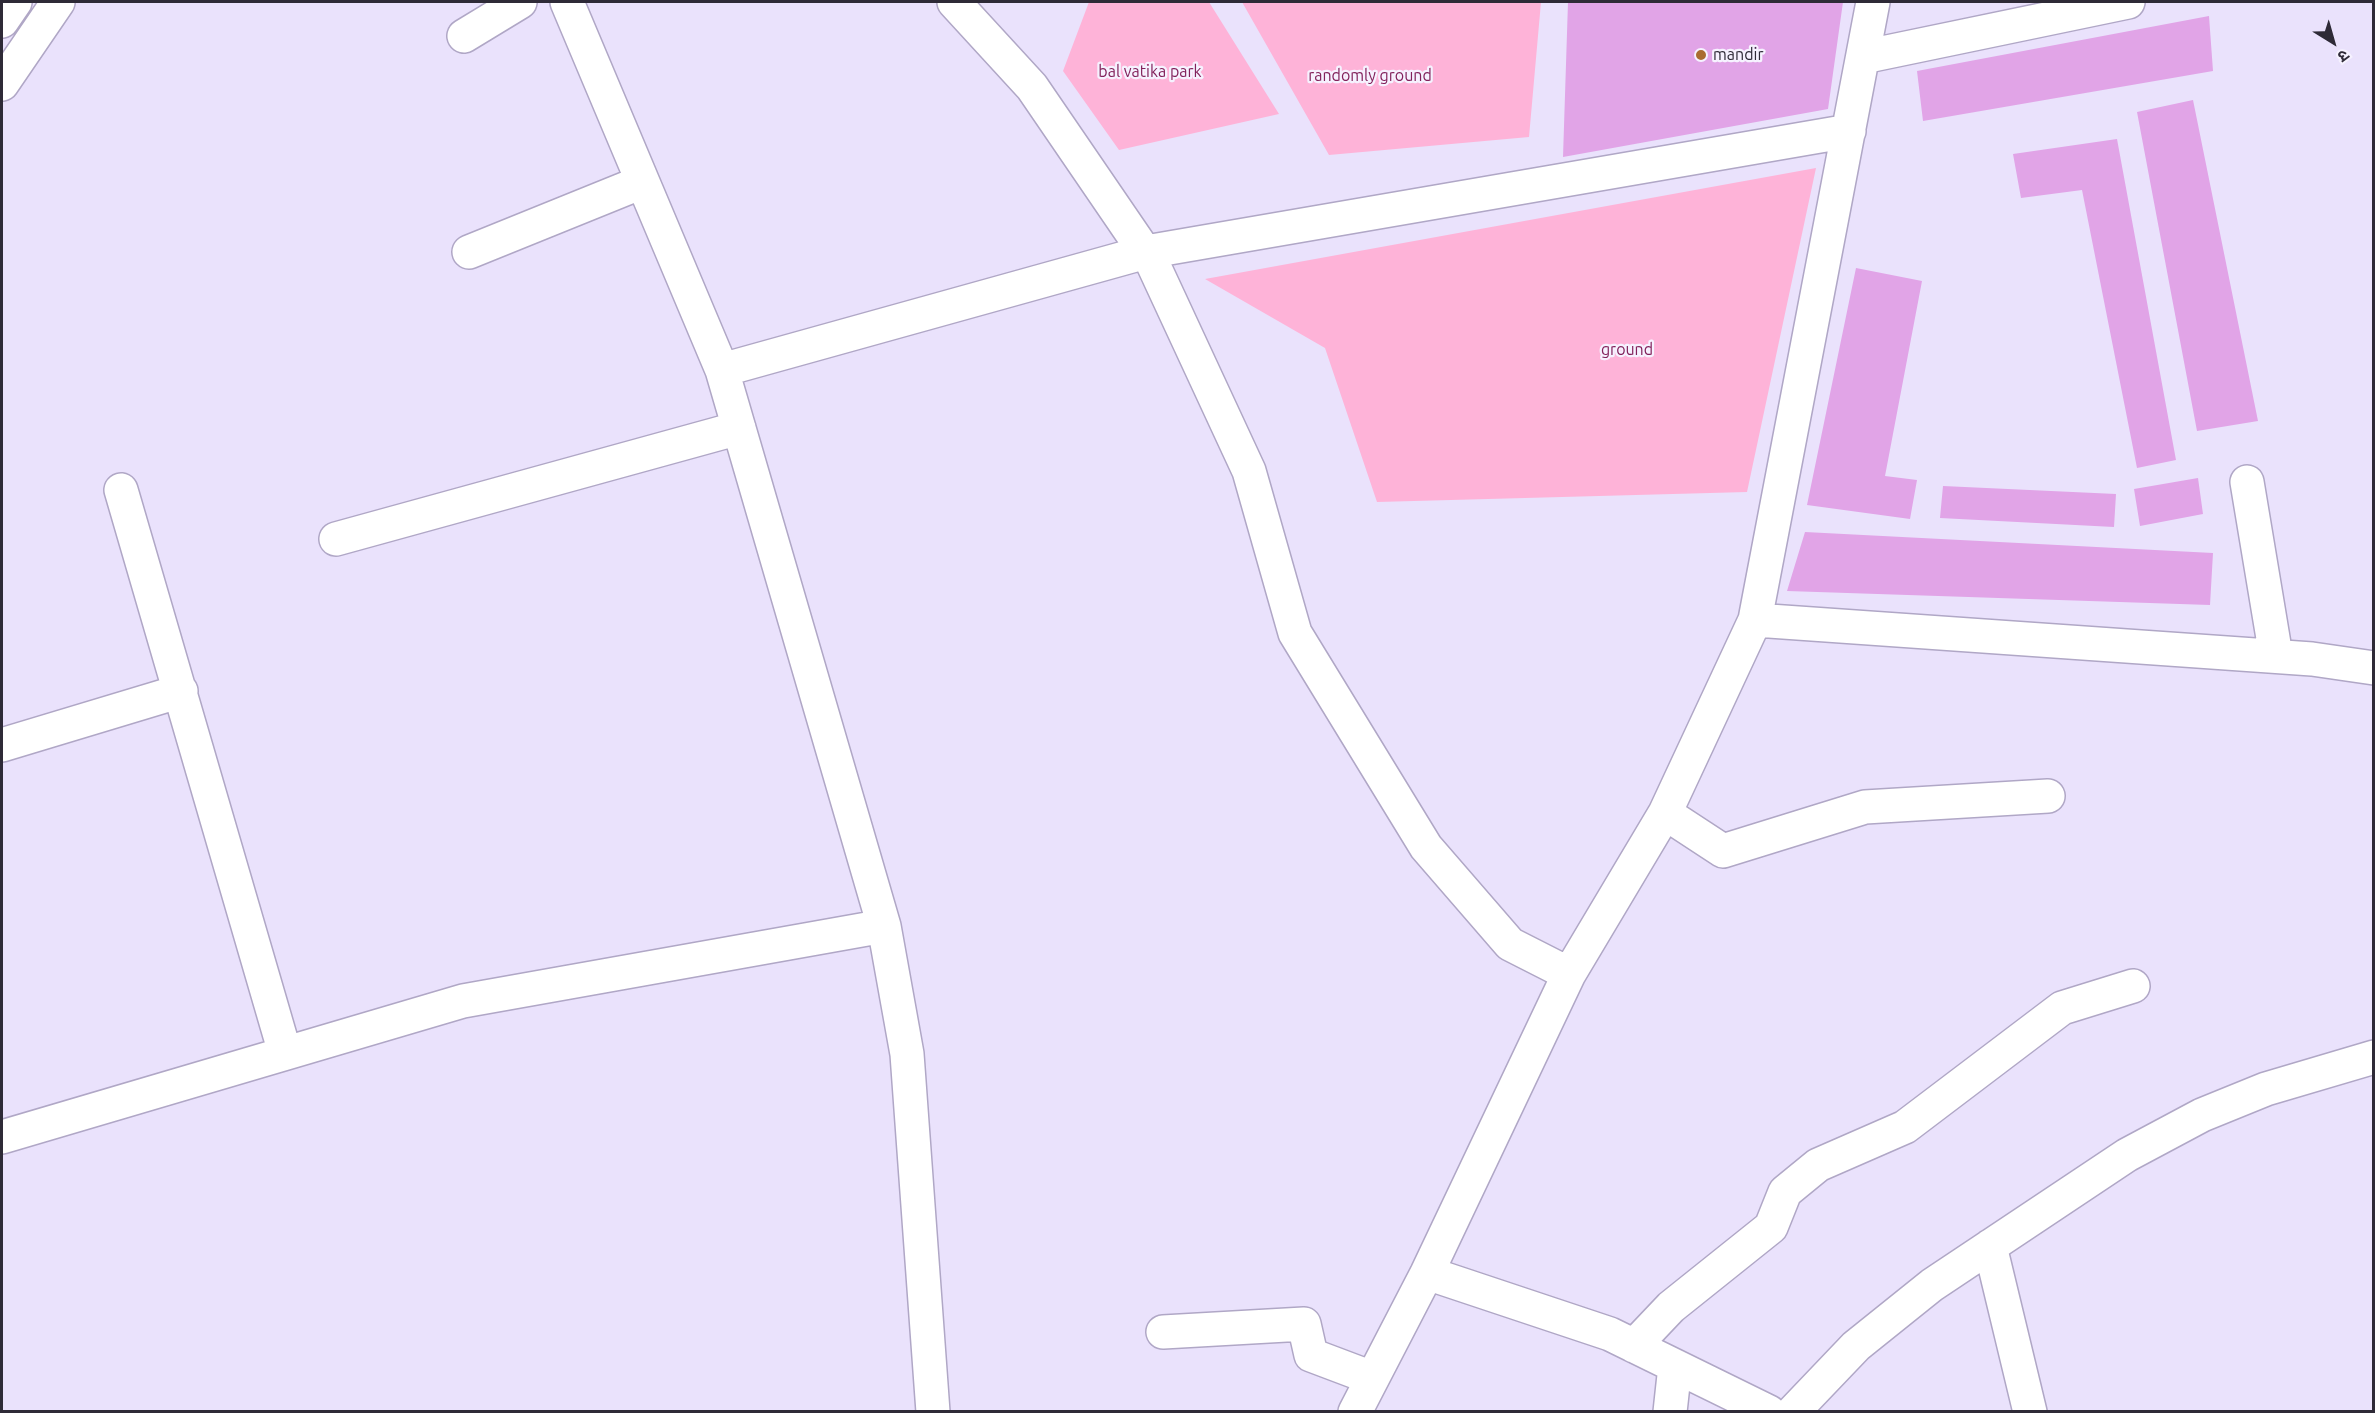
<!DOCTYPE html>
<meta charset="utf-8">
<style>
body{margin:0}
#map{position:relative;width:2375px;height:1413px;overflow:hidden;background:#eae2fc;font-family:Ubuntu,"Noto Sans Devanagari",sans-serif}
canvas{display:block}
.frame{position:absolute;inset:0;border:3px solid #2e2a37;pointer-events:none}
.north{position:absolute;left:2303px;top:12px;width:60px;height:60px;-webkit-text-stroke:4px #f6f2ff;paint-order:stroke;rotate:143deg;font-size:16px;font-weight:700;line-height:24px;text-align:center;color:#2e2a37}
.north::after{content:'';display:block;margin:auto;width:21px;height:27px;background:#2e2a37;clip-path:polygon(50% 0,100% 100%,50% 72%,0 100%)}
</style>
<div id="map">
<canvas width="2375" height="1413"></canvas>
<div class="frame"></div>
<div class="north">उ</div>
</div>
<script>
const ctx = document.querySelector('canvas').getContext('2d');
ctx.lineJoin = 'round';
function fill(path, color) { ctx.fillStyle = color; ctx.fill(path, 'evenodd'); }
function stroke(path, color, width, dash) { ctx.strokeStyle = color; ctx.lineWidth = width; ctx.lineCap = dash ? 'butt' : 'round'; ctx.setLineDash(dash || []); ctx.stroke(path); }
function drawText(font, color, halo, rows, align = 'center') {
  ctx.font = font + ' Ubuntu,sans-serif'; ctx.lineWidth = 4.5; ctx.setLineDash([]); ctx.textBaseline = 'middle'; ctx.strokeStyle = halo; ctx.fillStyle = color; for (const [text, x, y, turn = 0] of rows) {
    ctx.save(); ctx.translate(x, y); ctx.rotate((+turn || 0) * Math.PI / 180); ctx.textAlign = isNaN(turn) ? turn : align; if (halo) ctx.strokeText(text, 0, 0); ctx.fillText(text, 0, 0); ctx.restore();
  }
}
const green = new Path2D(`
 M 1089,2 L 1209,2 L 1279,114 L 1119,150 L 1063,71 Z
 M 1242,2 L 1541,2 L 1529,137 L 1329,155 Z
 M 1816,168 L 1747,492 L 1377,502 L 1325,348 L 1205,279 Z`);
const building = new Path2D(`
 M 1568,2 L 1843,2 L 1828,109 L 1563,157 Z
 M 2209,16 L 2213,71 L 1923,121 L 1917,71 Z
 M 2193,100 L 2258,421 L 2197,431 L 2137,112 Z
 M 2117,139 L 2176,460 L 2137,468 L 2082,190 L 2021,198 L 2013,154 Z
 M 1856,268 L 1922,281 L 1885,476 L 1917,480 L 1910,519 L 1807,505 Z
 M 2198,478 L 2203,514 L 2140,526 L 2134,489 Z
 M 1943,486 L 2116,494 L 2114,527 L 1940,518 Z
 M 1805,532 L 2213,553 L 2210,605 L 1787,591 Z`);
const minor = new Path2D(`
 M 567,2 L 722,370 L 884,926 L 907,1054 L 933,1412
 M 954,2 L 1032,87 L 1153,264 L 1249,471 L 1295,633 L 1426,847 L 1510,944 L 1569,974
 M 464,36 L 520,2
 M 1863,57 L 2128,2
 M 469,252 L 642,182
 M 722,370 L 1146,252 L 1849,131
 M 2247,482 L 2276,656
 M 121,490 L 285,1053
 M 336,539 L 739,428
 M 1755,620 L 2312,659 L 2374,668
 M 2,745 L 181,691
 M 1665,813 L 1723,851 L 1865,807 L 2048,796
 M 2,1137 L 463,1001 L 884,926
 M 1990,1246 L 2030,1412
 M 1427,1273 L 1610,1334 L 1769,1412
 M 1163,1332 L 1304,1324 L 1311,1355 L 1372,1378
 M 1634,1346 L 1671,1307 L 1771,1227 L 1785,1192 L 1818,1165 L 1905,1127 L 2062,1008 L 2133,986
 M 1355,1412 L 1427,1273 L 1569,974 L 1665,813 L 1755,620 L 1873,2
 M 1670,1412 L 1675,1366
 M 1793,1412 L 1856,1346 L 1932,1285 L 2127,1155 L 2202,1115 L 2266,1089 L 2374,1057`);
const major = new Path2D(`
 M 2,21 L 15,2
 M 2,84 L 58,2`);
const markers = [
 [1701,55,6,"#a96c30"]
];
const poiNames = [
 ["mandir",1713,55]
];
const parkNames = [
 ["bal vatika park",1150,72],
 ["randomly ground",1370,76],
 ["ground",1627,350]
];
fill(green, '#feb3d8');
fill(building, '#e1a4e7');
stroke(minor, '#b0a7c6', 36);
stroke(major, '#b0a7c6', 36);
stroke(minor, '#fff', 33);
stroke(major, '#fff', 33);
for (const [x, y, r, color] of markers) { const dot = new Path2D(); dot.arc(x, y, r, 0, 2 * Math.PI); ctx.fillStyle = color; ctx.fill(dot); stroke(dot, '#f6f2ff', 2); }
drawText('16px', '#2e2a37', '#f6f2ff', poiNames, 'left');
drawText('16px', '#82215b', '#f6f2ff', parkNames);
</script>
